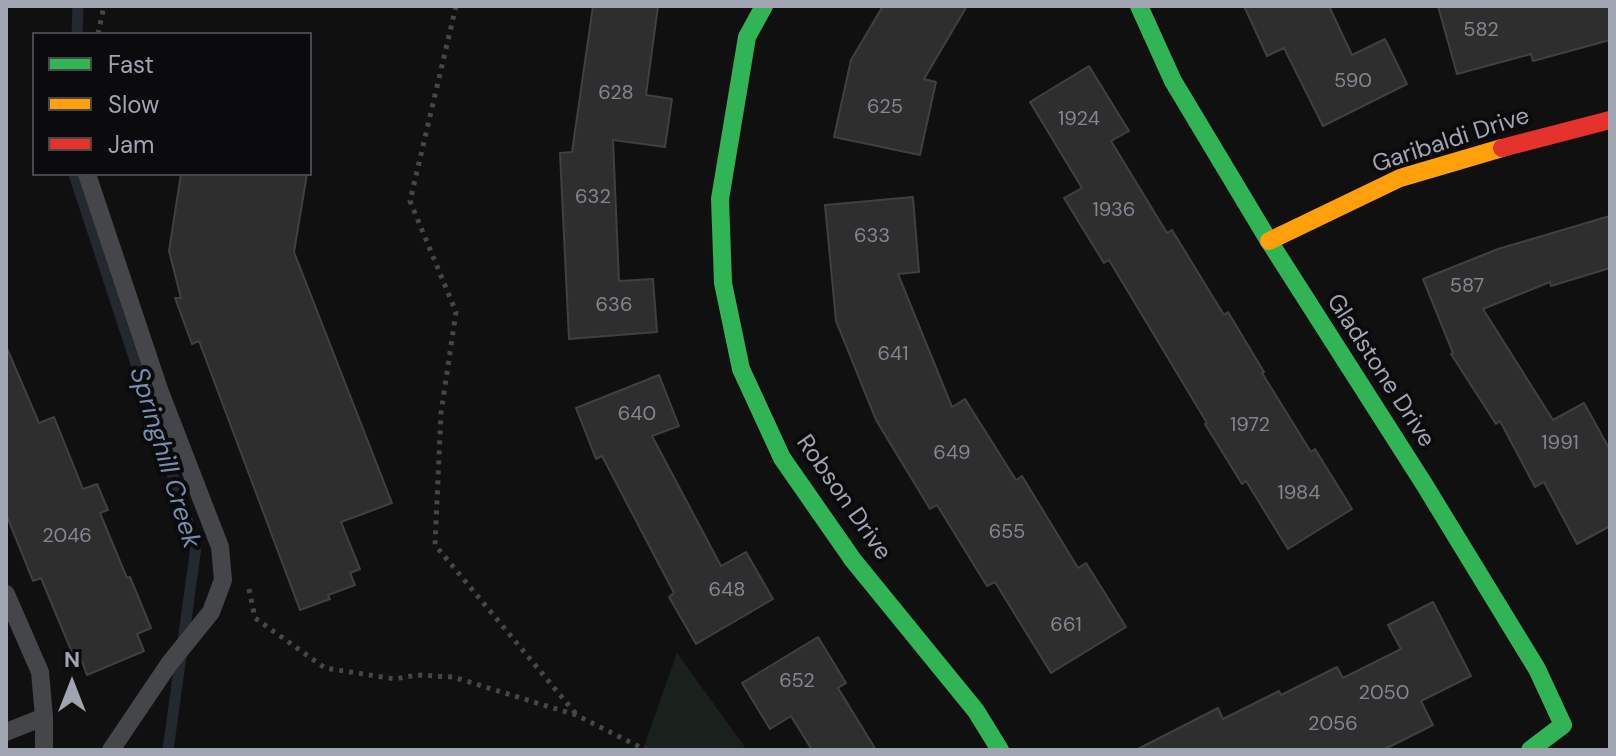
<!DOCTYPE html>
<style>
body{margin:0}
#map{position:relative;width:1616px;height:756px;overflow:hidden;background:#101010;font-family:"DM Sans",sans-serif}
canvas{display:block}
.frame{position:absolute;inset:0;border:8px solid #a1a4b1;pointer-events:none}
.legend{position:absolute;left:32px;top:32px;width:280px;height:144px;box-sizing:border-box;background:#0b0a0c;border:2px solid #47484e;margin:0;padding:10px 14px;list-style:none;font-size:24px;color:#a1a4b1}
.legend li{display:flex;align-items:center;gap:16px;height:40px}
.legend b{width:40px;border:2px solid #47484e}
.north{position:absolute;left:32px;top:644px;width:80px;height:80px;-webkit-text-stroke:6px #0b0a0c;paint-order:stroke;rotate:0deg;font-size:22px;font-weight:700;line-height:32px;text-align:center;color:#a1a4b1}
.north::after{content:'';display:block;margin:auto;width:28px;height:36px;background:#a1a4b1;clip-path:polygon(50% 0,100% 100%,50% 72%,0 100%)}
</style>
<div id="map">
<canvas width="1616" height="756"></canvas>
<div class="frame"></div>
<ul class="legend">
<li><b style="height:10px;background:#30b455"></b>Fast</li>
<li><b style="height:10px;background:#ff9f0a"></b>Slow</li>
<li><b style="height:10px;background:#e5322d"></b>Jam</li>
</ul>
<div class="north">N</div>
</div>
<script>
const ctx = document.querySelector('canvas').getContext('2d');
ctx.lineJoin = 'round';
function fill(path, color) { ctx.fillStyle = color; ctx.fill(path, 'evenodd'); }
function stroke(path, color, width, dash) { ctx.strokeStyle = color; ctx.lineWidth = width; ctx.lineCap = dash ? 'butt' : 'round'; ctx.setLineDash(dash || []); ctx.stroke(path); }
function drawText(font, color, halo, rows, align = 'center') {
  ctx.font = font + ' "DM Sans",sans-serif'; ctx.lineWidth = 8; ctx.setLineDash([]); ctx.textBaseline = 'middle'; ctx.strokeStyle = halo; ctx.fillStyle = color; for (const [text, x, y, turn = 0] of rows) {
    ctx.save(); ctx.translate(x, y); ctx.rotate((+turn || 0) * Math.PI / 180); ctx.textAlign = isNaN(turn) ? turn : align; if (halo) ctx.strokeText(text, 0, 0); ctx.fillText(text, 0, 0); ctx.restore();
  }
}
const green = new Path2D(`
 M 677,653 L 747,750 L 643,749 Z`);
const stream = new Path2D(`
 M 77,34 L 78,6
 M 74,174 L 196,547 L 168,750`);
const building = new Path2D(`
 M 593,6 L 658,6 L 646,95 L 672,99 L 665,147 L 613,140 L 619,281 L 653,279 L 657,332 L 569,339 L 560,153 L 572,152 Z
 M 883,6 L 967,6 L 924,79 L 936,82 L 920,155 L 834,137 L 851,60 Z
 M 1244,6 L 1329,6 L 1352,55 L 1385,39 L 1407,84 L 1323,126 L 1284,48 L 1267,56 Z
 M 1438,6 L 1610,6 L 1610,40 L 1533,61 L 1531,54 L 1457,74 Z
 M 1089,66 L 1129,131 L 1111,141 L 1167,233 L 1172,230 L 1224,315 L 1228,312 L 1264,372 L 1262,373 L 1311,452 L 1315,449 L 1352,509 L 1288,549 L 1246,481 L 1242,484 L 1205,424 L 1207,423 L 1109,260 L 1104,263 L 1064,198 L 1082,188 L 1030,102 Z
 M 181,174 L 307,174 L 294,252 L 392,503 L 341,522 L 360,569 L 350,573 L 355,585 L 328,595 L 330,599 L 300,610 L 199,341 L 192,344 L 175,298 L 181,298 L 169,251 Z
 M 913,197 L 919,272 L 898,274 L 952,407 L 965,399 L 1016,480 L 1022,476 L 1078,568 L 1086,563 L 1126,627 L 1051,673 L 995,582 L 987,586 L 937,505 L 930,509 L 876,420 L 836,321 L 825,205 Z
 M 1610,216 L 1610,268 L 1551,286 L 1550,282 L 1483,309 L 1553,420 L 1584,403 L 1610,450 L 1610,526 L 1577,544 L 1544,482 L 1535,487 L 1500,421 L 1496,424 L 1451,354 L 1453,353 L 1423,279 L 1498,249 Z
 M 6,346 L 39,423 L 54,417 L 83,489 L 97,484 L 108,510 L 100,513 L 127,578 L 130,577 L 151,628 L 137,634 L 144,651 L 87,675 L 81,659 L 76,662 L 41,578 L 33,581 L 6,514 Z
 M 659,375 L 679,426 L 652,436 L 721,566 L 746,552 L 773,599 L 696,644 L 669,597 L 674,593 L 602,456 L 596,459 L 576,408 Z
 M 1433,602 L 1471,676 L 1421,701 L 1433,725 L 1383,750 L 1136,750 L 1218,708 L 1223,719 L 1279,691 L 1281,695 L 1337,667 L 1343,678 L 1401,649 L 1388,625 Z
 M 818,637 L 846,683 L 838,688 L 876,750 L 812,750 L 791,716 L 770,729 L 742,683 Z`);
const path = new Path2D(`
 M 456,6 L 410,201 L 456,312 L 441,413 L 435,545 L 576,714
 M 98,34 L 104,6
 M 249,589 L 255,618 L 325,668 L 395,679 L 417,675 L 453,677 L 576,715 L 646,750`);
const lane = new Path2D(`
 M 87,174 L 160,392 L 220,547 L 223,580 L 211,612 L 169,664 L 111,750
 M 6,594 L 40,672 L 44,717 L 44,750
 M 6,732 L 44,717`);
const fast = new Path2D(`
 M 764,6 L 747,37 L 720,199 L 723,283 L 741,369 L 782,458 L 853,560 L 976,711 L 1000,750
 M 1139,6 L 1173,81 L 1269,241 L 1424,484 L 1537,669 L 1563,725 L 1530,750`);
const slow = new Path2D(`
 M 1269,241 L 1400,178 L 1502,148`);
const jam = new Path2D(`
 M 1502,148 L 1610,120`);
const numberNames = [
 ["582",1481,31],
 ["590",1353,82],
 ["628",616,94],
 ["625",885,108],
 ["1924",1079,120],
 ["632",593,198],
 ["1936",1114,211],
 ["633",872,237],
 ["587",1467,287],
 ["636",614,306],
 ["641",893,355],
 ["640",637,415],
 ["1972",1250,426],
 ["1991",1560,444],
 ["649",952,454],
 ["1984",1299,494],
 ["655",1007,533],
 ["2046",67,537],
 ["648",727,591],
 ["661",1066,626],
 ["652",797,682],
 ["2050",1384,694],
 ["2056",1333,725]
];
const streetNames = [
 ["Garibaldi Drive",1451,141,-18],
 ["Gladstone Drive",1380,371,57],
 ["Robson Drive",843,498,55]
];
const waterNames = [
 ["Springhill Creek",164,458,73]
];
fill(green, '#1a201b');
stroke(stream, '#242931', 11);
fill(building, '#2e2e2f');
stroke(building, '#404044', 2);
stroke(path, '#46464b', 5, [4, 6]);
stroke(lane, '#454649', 18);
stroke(fast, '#30b455', 18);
stroke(slow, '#ff9f0a', 18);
stroke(jam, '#e5322d', 18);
drawText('20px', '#848690', null, numberNames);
drawText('24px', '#a1a4b1', '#0b0a0c', streetNames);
drawText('italic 26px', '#778dad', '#0b0a0c', waterNames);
</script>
